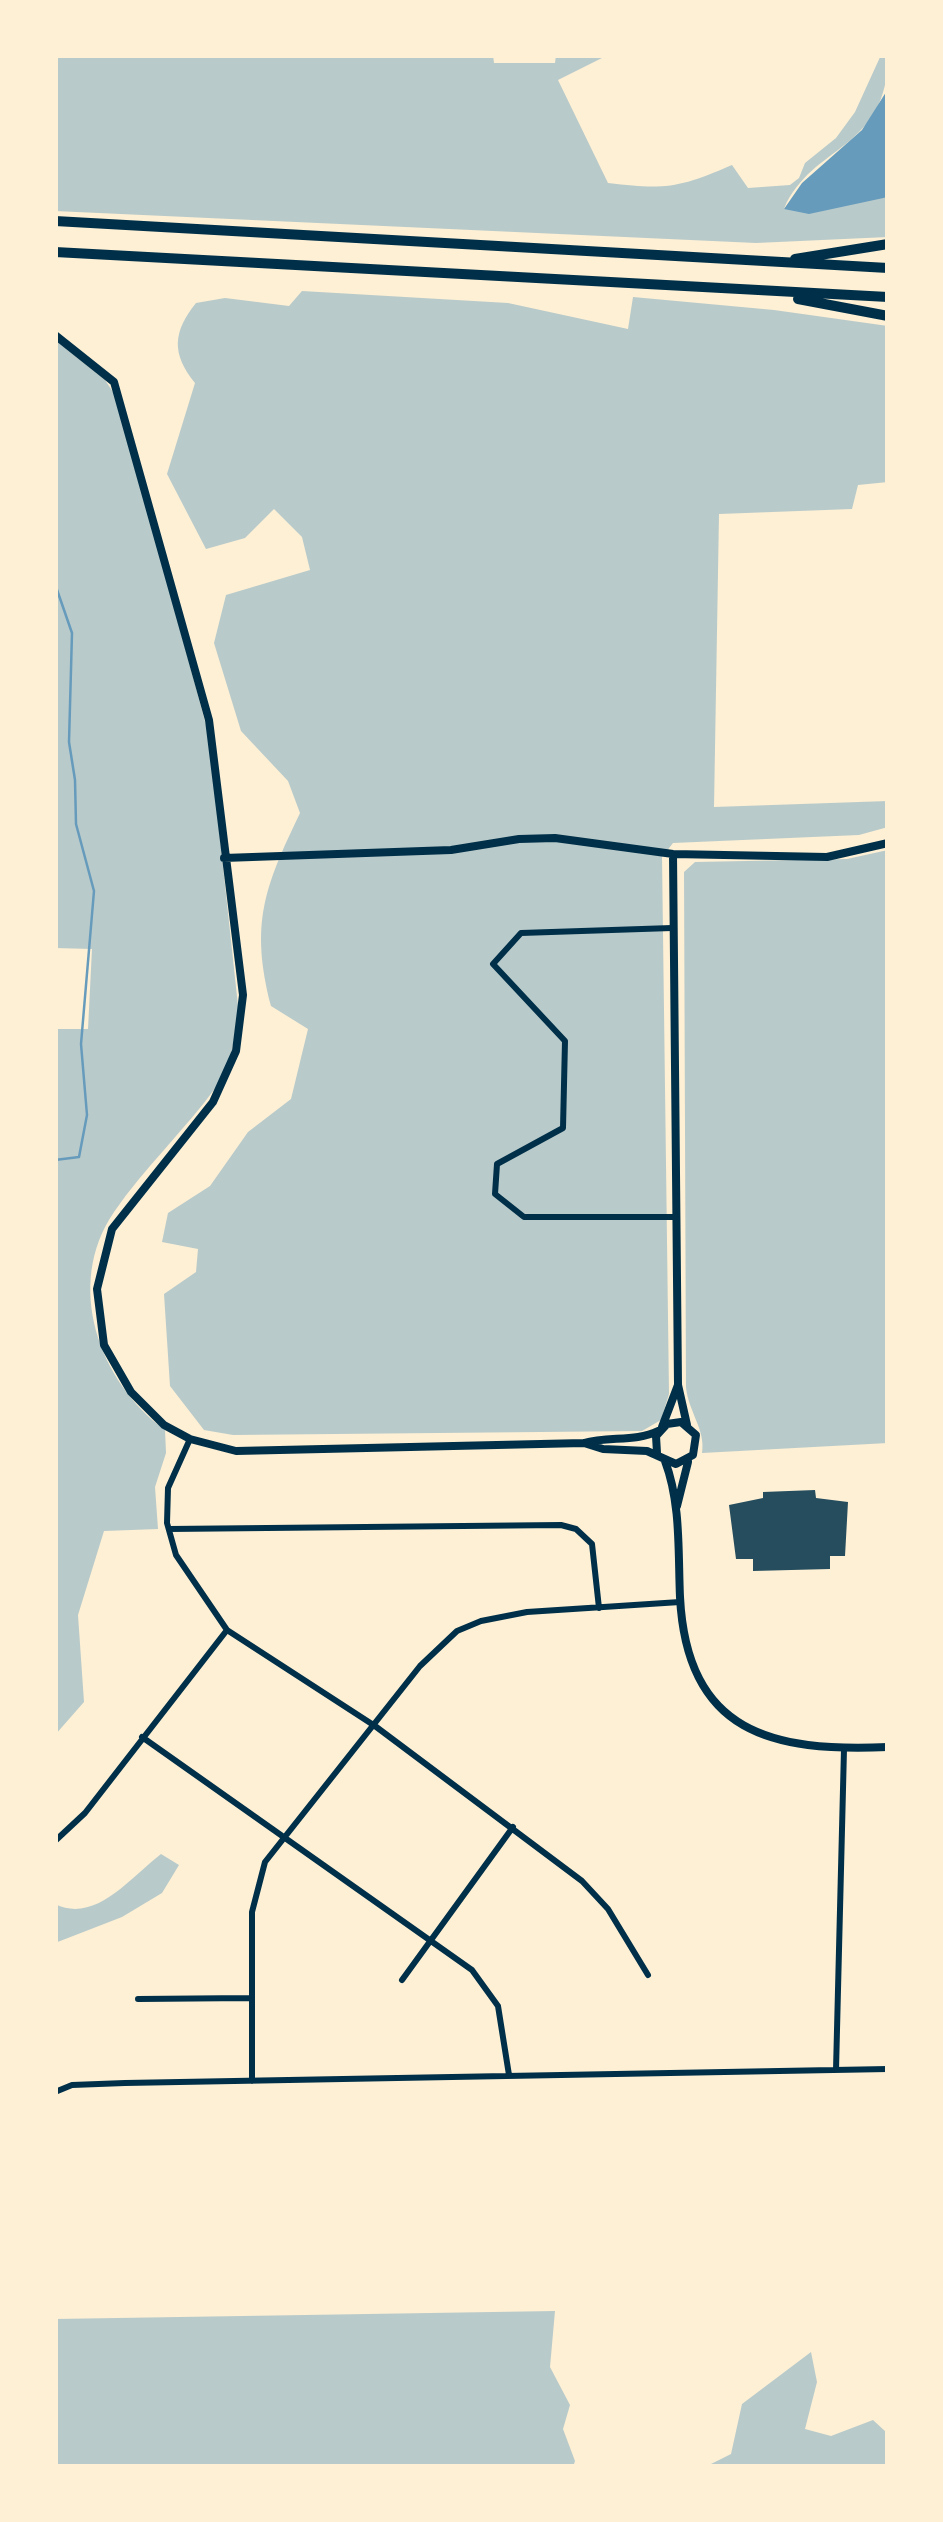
<!DOCTYPE html>
<style>
body{margin:0}
#map{position:relative;width:943px;height:2522px;overflow:hidden;background:#fdf0d5;font-family:Raleway,sans-serif}
canvas{display:block}
.frame{position:absolute;inset:0;border:58px solid #fdf0d5;pointer-events:none}
</style>
<div id="map">
<canvas width="943" height="2522"></canvas>
<div class="frame"></div>
</div>
<script>
const ctx = document.querySelector('canvas').getContext('2d');
ctx.lineJoin = 'round';
function fill(path, color) { ctx.fillStyle = color; ctx.fill(path, 'evenodd'); }
function stroke(path, color, width, dash) { ctx.strokeStyle = color; ctx.lineWidth = width; ctx.lineCap = dash ? 'butt' : 'round'; ctx.setLineDash(dash || []); ctx.stroke(path); }
const green = new Path2D(`
 M 55,55 L 493,55 L 494,63 L 555,63 L 556,55 L 608,55 L 558,80 L 608,183 C 665,190 679,188 732,165 L 748,188 L 790,185 L 799,178 L 805,163 L 836,138 L 855,112 L 881,55 L 888,55 C 888,151 811,144 784,209 L 888,197 L 888,237 L 756,243 L 55,211 Z
 M 302,291 L 508,303 L 628,329 L 633,297 L 774,310 L 888,326 L 888,482 L 858,485 L 852,509 L 719,514 L 714,807 L 888,801 L 888,827 L 859,835 L 673,843 L 662,857 L 669,1394 L 661,1420 L 642,1431 L 233,1435 L 204,1430 L 170,1386 L 164,1294 L 196,1272 L 198,1249 L 162,1242 L 168,1213 L 210,1186 L 248,1132 L 291,1099 L 308,1029 L 271,1006 C 250,924 264,888 300,813 L 288,781 L 241,731 L 214,643 L 226,595 L 310,570 L 302,537 L 274,509 L 245,538 L 206,549 L 167,474 L 195,383 C 171,353 173,332 196,303 L 225,298 L 289,306 Z
 M 55,340 L 105,380 L 117,398 L 209,736 L 239,1015 L 229,1064 L 216,1087 C 185,1130 144,1168 114,1212 C 64,1285 99,1382 165,1430 L 166,1453 L 155,1487 L 158,1529 L 104,1531 L 78,1615 L 84,1702 L 55,1735 L 55,1029 L 88,1029 L 92,949 L 55,948 Z
 M 888,850 L 888,1443 L 702,1453 C 706,1430 688,1411 686,1387 L 684,872 L 695,862 L 847,859 Z
 M 161,1854 L 179,1865 L 162,1893 L 122,1917 L 55,1943 L 55,1904 C 95,1924 130,1878 161,1854 Z
 M 555,2311 L 550,2367 L 570,2405 L 563,2429 L 575,2461 L 573,2467 L 55,2467 L 55,2319 Z
 M 811,2352 L 817,2382 L 805,2429 L 831,2436 L 873,2420 L 886,2432 L 888,2467 L 705,2467 L 731,2454 L 742,2404 Z`);
const water = new Path2D(`
 M 888,89 L 888,197 L 809,214 L 784,209 L 802,183 L 862,130 Z`);
const stream = new Path2D(`
 M 55,584 L 72,633 L 69,742 L 75,780 L 76,824 L 94,891 L 81,1044 L 87,1115 L 79,1157 L 55,1160`);
const building = new Path2D(`
 M 815,1490 L 816,1498 L 848,1502 L 845,1556 L 830,1556 L 830,1569 L 753,1571 L 753,1559 L 736,1559 L 729,1505 L 763,1498 L 763,1492 Z`);
const minor = new Path2D(`
 M 672,928 L 521,933 L 493,964 L 565,1041 L 563,1128 L 497,1164 L 495,1194 L 524,1217 L 676,1217
 M 190,1439 L 168,1488 L 167,1523 L 176,1555 L 227,1630 L 375,1726 L 582,1881 L 608,1909 L 648,1975
 M 169,1529 L 561,1525 L 576,1529 L 592,1544 L 599,1608
 M 142,1737 L 472,1970 L 498,2006 L 509,2075
 M 55,1841 L 85,1813 L 227,1630
 M 402,1980 L 513,1827
 M 138,1999 L 250,1998
 M 836,2070 L 844,1749
 M 252,2081 L 252,1912 L 265,1862 L 420,1666 L 457,1631 L 481,1621 L 527,1612 L 680,1602
 M 55,2092 L 72,2085 L 125,2083 L 888,2069`);
const tertiary = new Path2D(`
 M 55,335 L 114,382 L 209,720 L 243,995 L 236,1051 L 213,1102 L 112,1229 L 97,1289 L 104,1345 L 131,1392 L 164,1425 L 190,1439 L 236,1451 L 584,1443 C 608,1436 636,1442 658,1431
 M 673,854 L 678,1385 L 687,1425
 M 224,858 L 451,850 L 519,839 L 555,838 L 673,854 L 827,857 L 888,843
 M 662,1427 L 678,1385
 M 584,1443 L 603,1449 L 647,1451 L 676,1464 L 693,1455 L 696,1435 L 681,1422 L 667,1424 L 656,1436 L 657,1453
 M 665,1461 C 681,1503 678,1552 680,1597 C 687,1734 773,1752 888,1747
 M 677,1506 L 688,1462`);
const trunk = new Path2D(`
 M 55,221 L 888,268
 M 55,252 L 888,297
 M 795,259 L 888,244
 M 798,299 L 888,316`);
fill(green, '#b9caca');
fill(water, '#669bbc');
stroke(stream, '#669bbc', 2.5);
fill(building, '#264d5e');
stroke(minor, '#003049', 6);
stroke(tertiary, '#003049', 8);
stroke(trunk, '#003049', 10);
</script>
